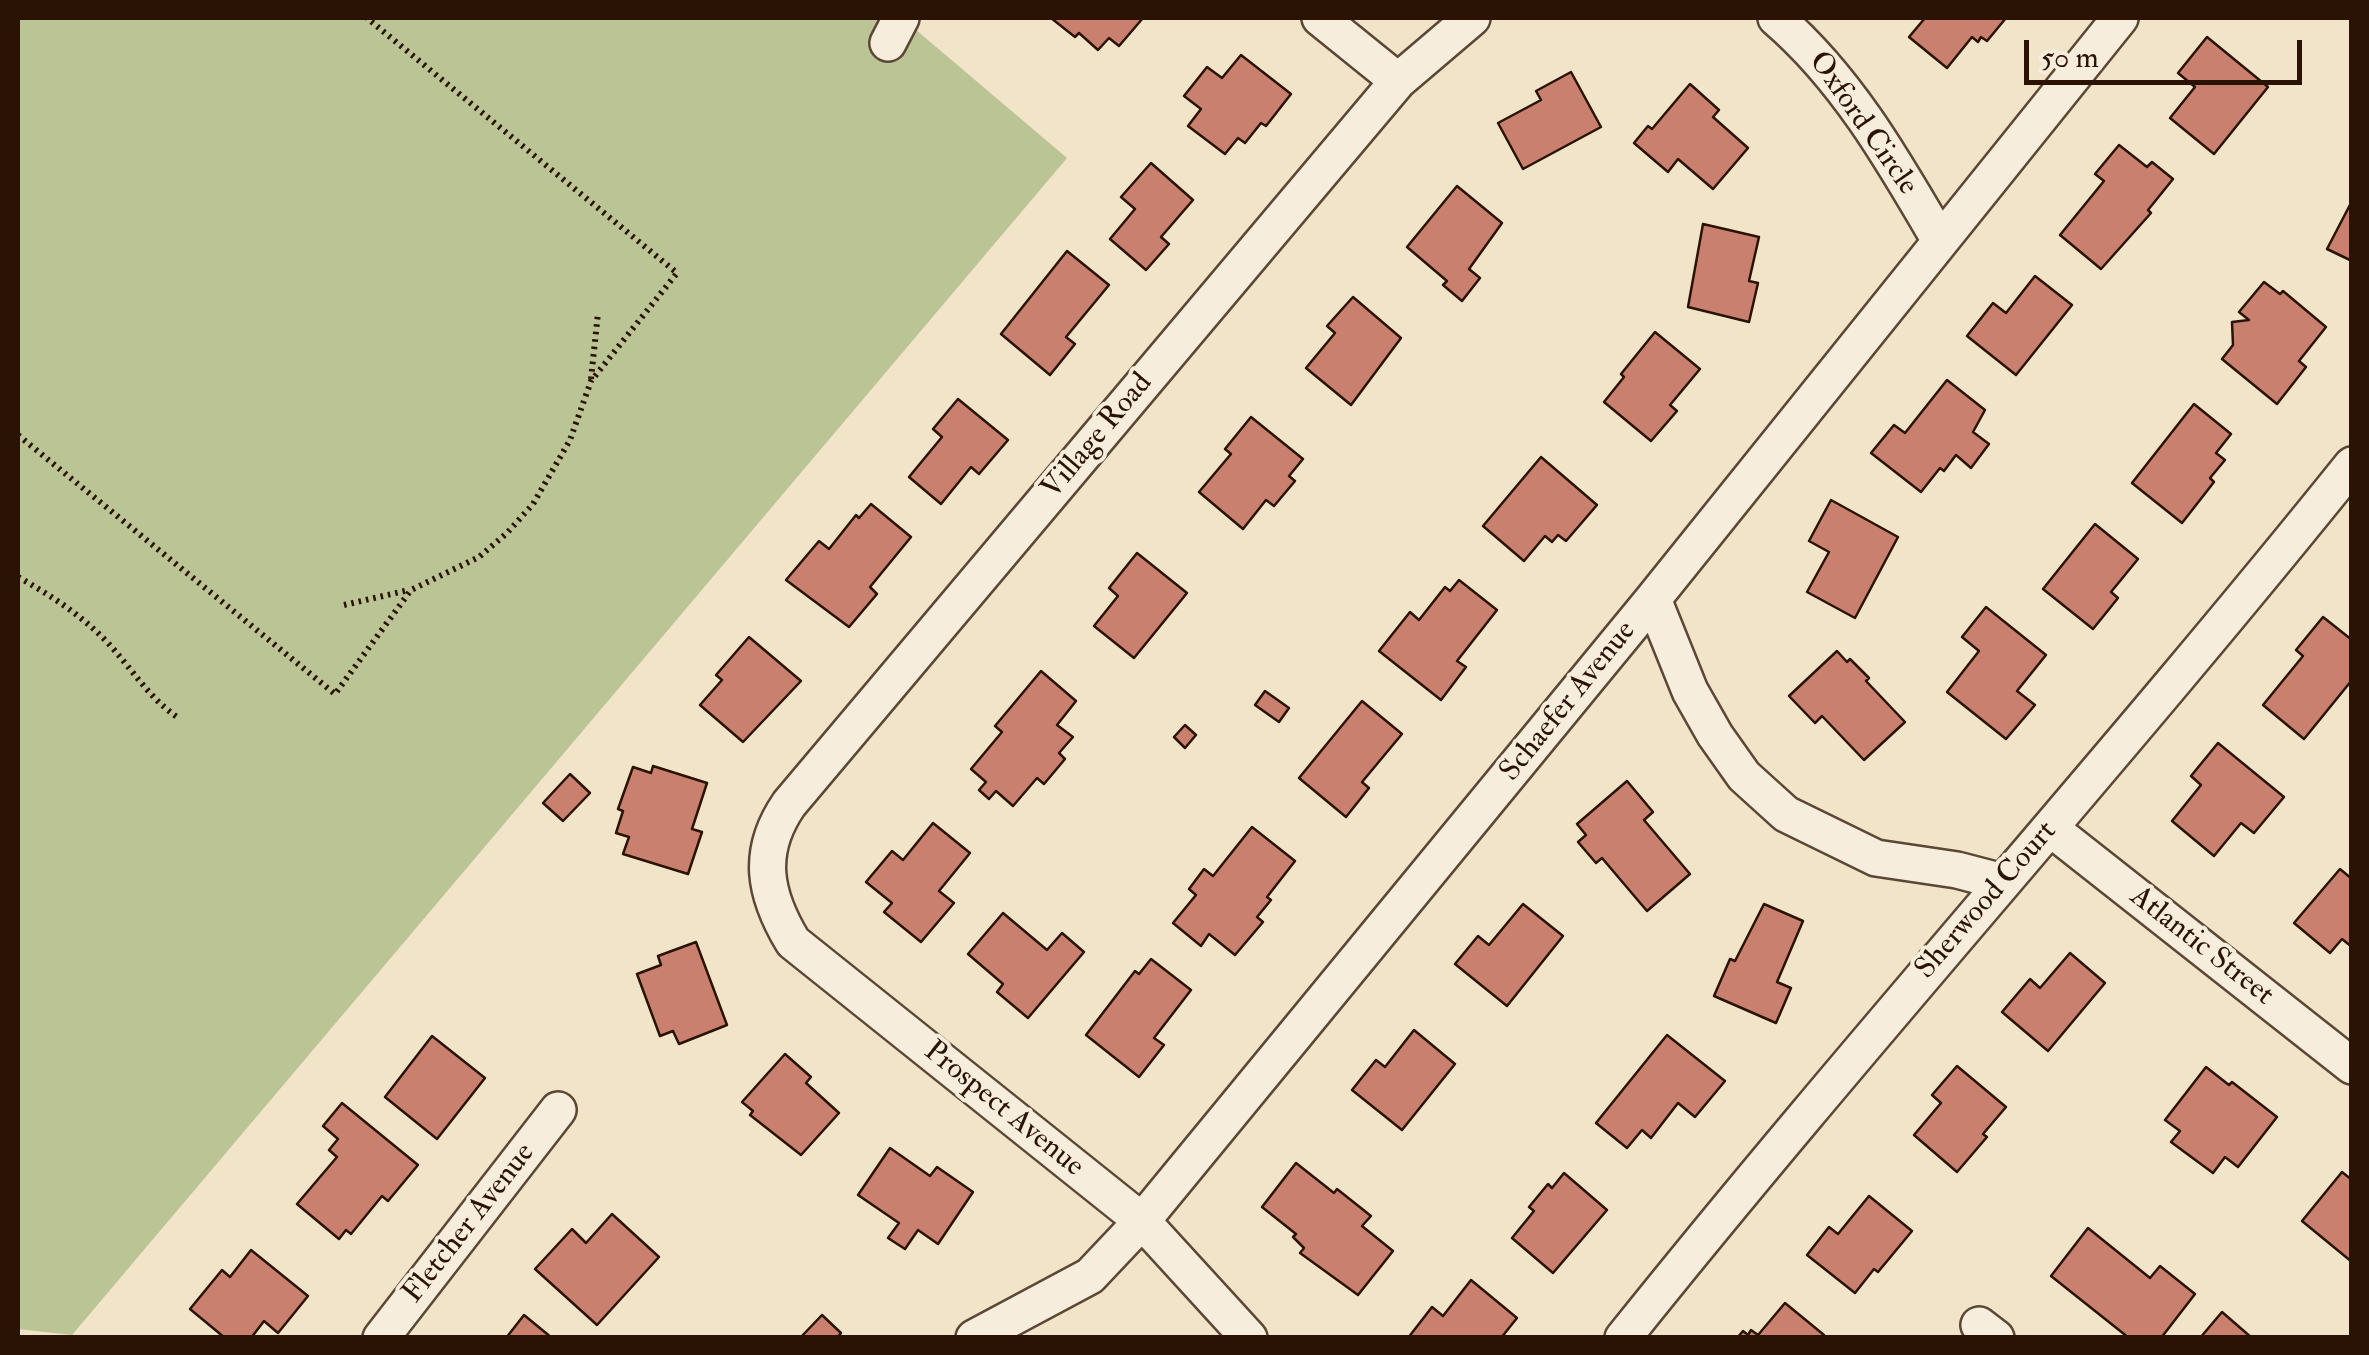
<!DOCTYPE html>
<style>
body{margin:0}
#map{position:relative;width:2369px;height:1355px;overflow:hidden;background:#f1e4c9;font-family:"IM FELL Double Pica",serif}
canvas{display:block}
.frame{position:absolute;inset:0;border:20px solid #2a1304;pointer-events:none}
.scale{position:absolute;left:2024px;top:40px;width:278px;height:45px;box-sizing:border-box;border:5px solid #2a1304;border-top:0;padding-left:12px;font-size:30px;line-height:35px;white-space:nowrap;color:#2a1304;-webkit-text-stroke:8px #f6eddc;paint-order:stroke}
</style>
<div id="map">
<canvas width="2369" height="1355"></canvas>
<div class="frame"></div>
<div class="scale">50 m</div>
</div>
<script>
const ctx = document.querySelector('canvas').getContext('2d');
ctx.lineJoin = 'round';
function fill(path, color) { ctx.fillStyle = color; ctx.fill(path, 'evenodd'); }
function stroke(path, color, width, dash) { ctx.strokeStyle = color; ctx.lineWidth = width; ctx.lineCap = dash ? 'butt' : 'round'; ctx.setLineDash(dash || []); ctx.stroke(path); }
function drawText(font, color, halo, rows, align = 'center') {
  ctx.font = font + ' "IM FELL Double Pica",serif'; ctx.lineWidth = 8; ctx.setLineDash([]); ctx.textBaseline = 'middle'; ctx.strokeStyle = halo; ctx.fillStyle = color; for (const [text, x, y, turn = 0] of rows) {
    ctx.save(); ctx.translate(x, y); ctx.rotate((+turn || 0) * Math.PI / 180); ctx.textAlign = isNaN(turn) ? turn : align; if (halo) ctx.strokeText(text, 0, 0); ctx.fillText(text, 0, 0); ctx.restore();
  }
}
const green = new Path2D(`
 M 18,18 L 902,18 L 1067,158 L 72,1335 L 18,1329 Z`);
const building = new Path2D(`
 M 1051,18 L 1143,18 L 1119,46 L 1109,38 L 1098,50 L 1079,33 L 1075,37 Z
 M 1925,18 L 2006,18 L 1987,41 L 1981,37 L 1978,42 L 1972,37 L 1947,68 L 1909,37 Z
 M 2207,37 L 2268,87 L 2214,154 L 2170,118 L 2195,87 L 2178,73 Z
 M 1241,55 L 1291,94 L 1266,126 L 1261,123 L 1245,143 L 1238,138 L 1225,154 L 1188,126 L 1201,109 L 1184,96 L 1207,67 L 1222,78 Z
 M 1571,72 L 1601,127 L 1523,169 L 1498,123 L 1541,100 L 1536,91 Z
 M 1690,84 L 1719,110 L 1713,117 L 1748,148 L 1713,189 L 1678,159 L 1668,172 L 1634,143 L 1648,126 L 1652,129 Z
 M 2119,145 L 2147,167 L 2152,162 L 2173,179 L 2148,210 L 2151,213 L 2101,269 L 2060,235 L 2104,181 L 2095,174 Z
 M 1151,163 L 1193,200 L 1161,237 L 1169,244 L 1146,270 L 1110,239 L 1135,209 L 1121,197 Z
 M 1457,186 L 1502,223 L 1469,269 L 1480,278 L 1462,301 L 1443,285 L 1447,281 L 1407,247 Z
 M 2352,201 L 2352,261 L 2327,249 Z
 M 1703,224 L 1759,237 L 1749,281 L 1758,283 L 1749,322 L 1688,307 Z
 M 1067,251 L 1109,285 L 1066,337 L 1075,344 L 1050,375 L 1001,334 Z
 M 2035,276 L 2072,305 L 2016,375 L 1967,336 L 1993,303 L 2006,313 Z
 M 2264,282 L 2280,294 L 2283,291 L 2326,327 L 2299,361 L 2306,367 L 2277,404 L 2222,359 L 2233,345 L 2232,322 L 2249,320 L 2239,312 Z
 M 1353,297 L 1401,338 L 1351,405 L 1306,368 L 1335,333 L 1327,326 Z
 M 1655,332 L 1700,369 L 1670,405 L 1677,411 L 1651,441 L 1604,402 L 1624,377 L 1621,374 Z
 M 1947,380 L 1985,410 L 1973,432 L 1989,444 L 1971,468 L 1956,455 L 1944,471 L 1940,468 L 1921,492 L 1871,453 L 1894,425 L 1905,433 Z
 M 958,399 L 1008,440 L 979,474 L 971,467 L 941,504 L 909,477 L 942,437 L 933,429 Z
 M 2194,404 L 2231,434 L 2216,453 L 2225,460 L 2210,478 L 2214,482 L 2182,523 L 2132,483 Z
 M 1251,417 L 1303,459 L 1289,476 L 1295,481 L 1274,506 L 1266,500 L 1243,529 L 1199,492 L 1231,454 L 1225,449 Z
 M 1541,457 L 1597,505 L 1566,541 L 1558,535 L 1552,542 L 1545,536 L 1524,561 L 1483,526 Z
 M 1831,500 L 1898,537 L 1855,618 L 1807,592 L 1829,552 L 1809,541 Z
 M 871,504 L 911,537 L 870,587 L 877,594 L 849,627 L 786,580 L 819,541 L 829,549 L 856,515 L 859,518 Z
 M 2095,524 L 2138,559 L 2111,592 L 2118,598 L 2093,629 L 2043,589 Z
 M 1137,553 L 1187,593 L 1134,658 L 1094,626 L 1118,596 L 1109,588 Z
 M 1459,580 L 1497,610 L 1457,661 L 1466,667 L 1441,700 L 1379,651 L 1410,612 L 1419,620 L 1445,587 L 1450,591 Z
 M 1986,607 L 2046,655 L 2017,691 L 2035,705 L 2006,739 L 1947,692 L 1979,651 L 1962,637 Z
 M 2323,617 L 2352,640 L 2352,680 L 2304,739 L 2263,705 L 2303,656 L 2296,650 Z
 M 749,637 L 801,681 L 743,742 L 700,705 L 722,680 L 716,675 Z
 M 1837,651 L 1847,662 L 1850,659 L 1869,678 L 1866,681 L 1905,722 L 1864,760 L 1822,716 L 1815,723 L 1789,696 Z
 M 1041,671 L 1076,701 L 1057,725 L 1073,737 L 1059,753 L 1065,759 L 1044,784 L 1037,778 L 1013,806 L 996,791 L 989,799 L 979,790 L 986,782 L 971,769 L 1002,732 L 995,726 Z
 M 1265,691 L 1289,708 L 1279,722 L 1255,705 Z
 M 1362,701 L 1402,734 L 1362,782 L 1369,788 L 1346,817 L 1299,778 Z
 M 1185,725 L 1196,735 L 1185,748 L 1174,737 Z
 M 2218,743 L 2284,797 L 2254,833 L 2241,823 L 2214,856 L 2172,821 L 2201,785 L 2191,776 Z
 M 653,766 L 707,783 L 692,829 L 702,832 L 688,874 L 623,854 L 629,837 L 616,833 L 623,811 L 618,809 L 633,767 L 651,773 Z
 M 570,774 L 590,793 L 563,821 L 543,803 Z
 M 1627,781 L 1653,812 L 1644,820 L 1690,874 L 1647,911 L 1602,858 L 1596,863 L 1578,842 L 1586,835 L 1577,824 Z
 M 933,823 L 970,853 L 939,891 L 954,903 L 921,942 L 884,912 L 892,903 L 866,882 L 892,851 L 903,860 Z
 M 1252,827 L 1295,861 L 1267,897 L 1271,900 L 1257,917 L 1263,922 L 1235,955 L 1209,934 L 1201,946 L 1173,923 L 1196,895 L 1189,889 L 1204,869 L 1213,876 Z
 M 2340,869 L 2352,879 L 2352,947 L 2342,939 L 2330,953 L 2294,923 Z
 M 1523,904 L 1563,936 L 1507,1006 L 1455,964 L 1478,936 L 1489,945 Z
 M 1764,904 L 1803,921 L 1777,982 L 1791,988 L 1776,1023 L 1714,996 L 1730,959 L 1735,961 Z
 M 1003,913 L 1047,950 L 1062,933 L 1084,952 L 1028,1018 L 997,992 L 1003,984 L 968,954 Z
 M 696,942 L 727,1025 L 679,1044 L 673,1031 L 660,1036 L 637,974 L 661,965 L 658,956 Z
 M 2070,953 L 2105,983 L 2048,1051 L 2002,1012 L 2030,979 L 2040,988 Z
 M 1151,959 L 1191,990 L 1154,1038 L 1164,1045 L 1139,1077 L 1086,1035 L 1135,971 L 1139,974 Z
 M 1414,1030 L 1455,1064 L 1402,1130 L 1352,1090 L 1376,1060 L 1385,1067 Z
 M 1667,1035 L 1725,1081 L 1695,1117 L 1678,1103 L 1651,1138 L 1642,1130 L 1627,1148 L 1596,1123 Z
 M 432,1036 L 485,1078 L 437,1139 L 385,1097 Z
 M 785,1054 L 811,1077 L 806,1083 L 839,1113 L 801,1155 L 750,1115 L 753,1111 L 742,1102 Z
 M 1957,1066 L 2006,1107 L 1983,1134 L 1987,1137 L 1957,1172 L 1914,1135 L 1941,1103 L 1932,1095 Z
 M 2206,1067 L 2229,1085 L 2232,1082 L 2277,1117 L 2238,1167 L 2225,1157 L 2213,1173 L 2171,1142 L 2180,1131 L 2165,1120 Z
 M 342,1103 L 418,1165 L 388,1201 L 382,1196 L 351,1234 L 346,1230 L 339,1239 L 297,1204 L 337,1157 L 329,1150 L 338,1139 L 323,1126 Z
 M 890,1148 L 930,1176 L 937,1167 L 973,1192 L 938,1244 L 918,1230 L 905,1249 L 888,1238 L 899,1223 L 858,1195 Z
 M 1296,1163 L 1334,1193 L 1337,1189 L 1371,1216 L 1362,1226 L 1393,1251 L 1358,1295 L 1300,1253 L 1304,1248 L 1293,1237 L 1296,1234 L 1262,1207 Z
 M 2342,1172 L 2352,1180 L 2352,1262 L 2302,1221 Z
 M 1564,1173 L 1607,1210 L 1553,1273 L 1512,1238 L 1534,1211 L 1529,1207 L 1548,1184 L 1552,1188 Z
 M 1869,1196 L 1912,1231 L 1878,1272 L 1874,1269 L 1855,1293 L 1807,1255 L 1829,1227 L 1838,1234 Z
 M 612,1214 L 659,1257 L 597,1325 L 535,1269 L 572,1229 L 586,1243 Z
 M 2088,1228 L 2150,1278 L 2160,1266 L 2195,1294 L 2161,1338 L 2129,1338 L 2051,1276 Z
 M 251,1250 L 308,1296 L 278,1333 L 264,1321 L 251,1338 L 225,1338 L 190,1309 L 222,1270 L 230,1277 Z
 M 1471,1280 L 1517,1318 L 1501,1338 L 1408,1338 L 1432,1307 L 1443,1316 Z
 M 1785,1303 L 1824,1335 L 1822,1338 L 1737,1338 L 1743,1331 L 1748,1335 L 1751,1330 L 1758,1335 Z
 M 2222,1312 L 2252,1338 L 2200,1338 Z
 M 524,1315 L 552,1338 L 506,1338 Z
 M 822,1315 L 841,1333 L 837,1338 L 800,1338 Z`);
const path = new Path2D(`
 M 591,379 L 598,313
 M 18,435 L 335,694 L 411,590 L 479,557 L 507,533 L 533,504 L 570,440 L 591,381 L 677,273 L 367,18
 M 18,577 C 50,595 80,614 106,641 C 132,668 148,698 180,719
 M 344,605 L 409,590`);
const minor = new Path2D(`
 M 1320,18 L 1398,81
 M 1776,18 C 1846,78 1893,160 1939,239
 M 888,43 L 901,18
 M 1653,599 L 1690,691 L 1715,735 L 1744,776 L 1786,814 L 1876,858 L 1957,870 L 2003,882
 M 2050,828 L 2352,1066
 M 1979,1325 L 1996,1338
 M 381,1338 L 558,1110
 M 974,1338 L 1090,1276 L 1142,1221 L 1653,599 L 2120,18
 M 1249,1338 L 1142,1221 L 793,942 C 764,894 756,852 789,804 L 1398,81 L 1472,18
 M 1623,1338 C 1860,1042 2114,761 2352,465`);
const streetNames = [
 ["Oxford Circle",1862,124,55],
 ["Village Road",1098,437,-50],
 ["Schaefer Avenue",1569,702,-51],
 ["Sherwood Court",1987,901,-49],
 ["Atlantic Street",2201,947,38],
 ["Prospect Avenue",1003,1110,39],
 ["Fletcher Avenue",470,1224,-52]
];
fill(green, '#bbc495');
fill(building, '#ca806f');
stroke(building, '#2a1304', 2.5);
stroke(minor, '#5c4735', 40);
stroke(path, '#2a1304', 6, [2.5, 5]);
stroke(minor, '#f6eddc', 35);
drawText('30px', '#2a1304', '#f6eddc', streetNames);
</script>
